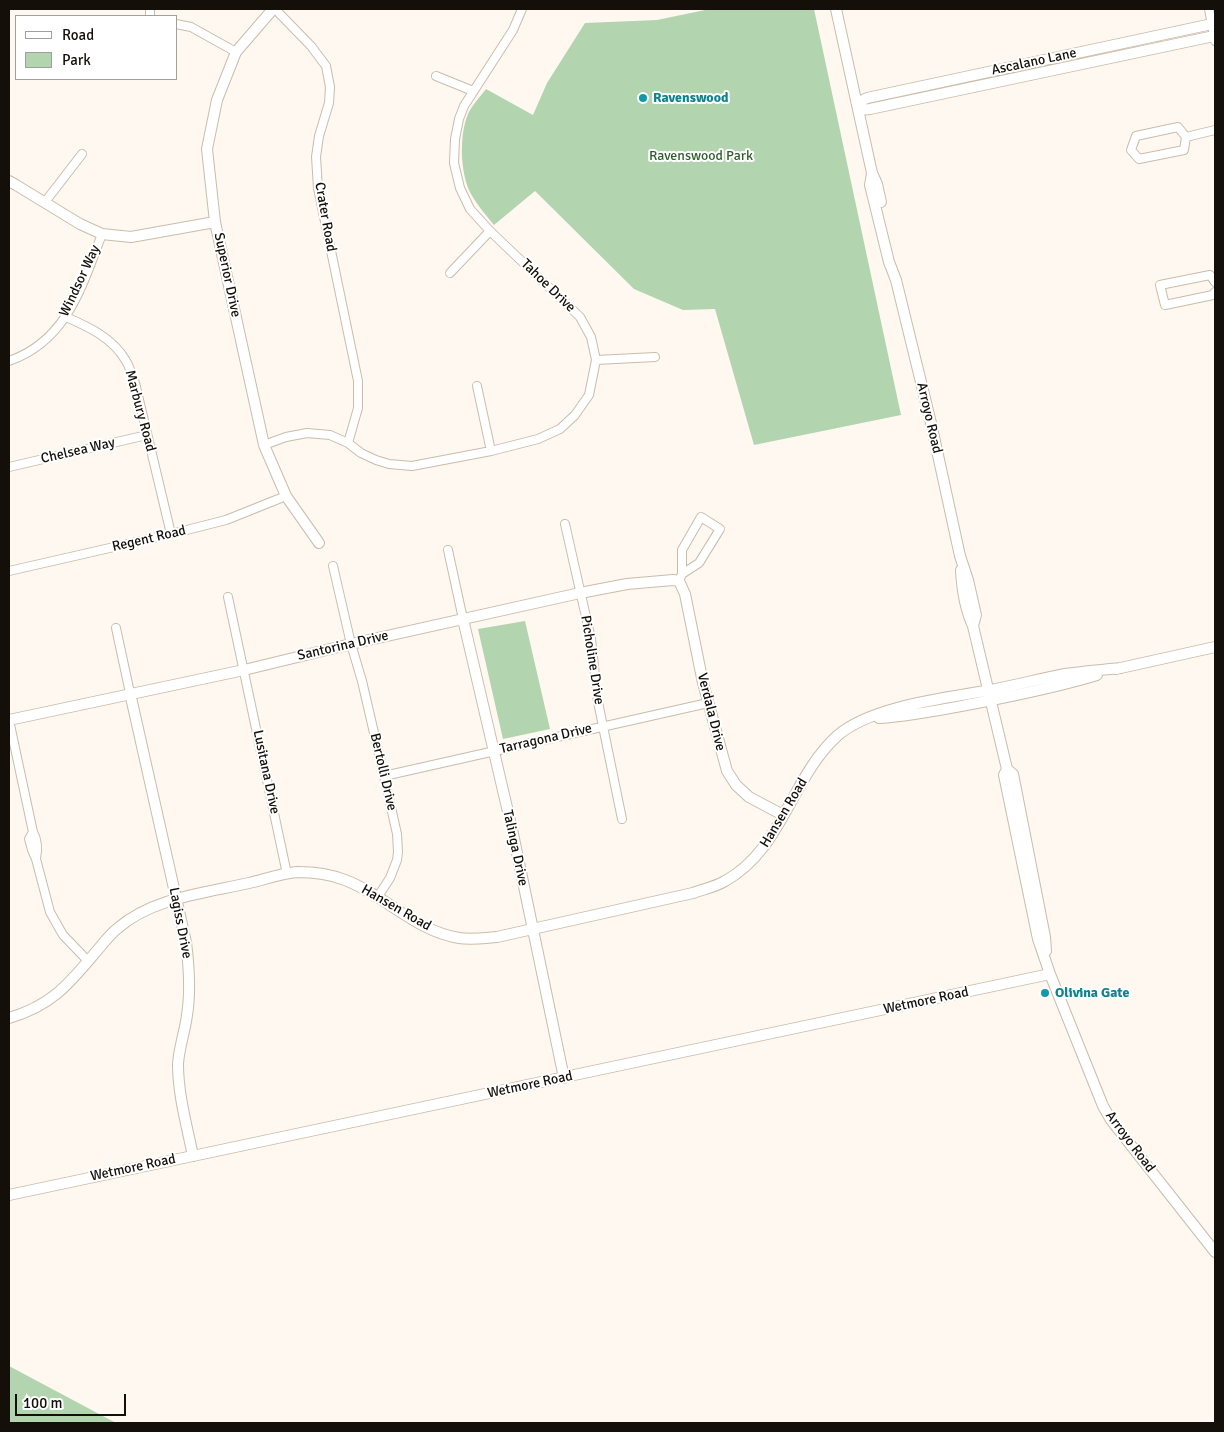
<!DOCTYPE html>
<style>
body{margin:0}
#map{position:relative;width:1224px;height:1432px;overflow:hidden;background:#fef8f1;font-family:Signika,sans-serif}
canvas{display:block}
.frame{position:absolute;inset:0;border:10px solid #140f09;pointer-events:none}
.legend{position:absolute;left:15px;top:15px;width:162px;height:65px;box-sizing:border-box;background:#fff;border:1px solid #a19f9d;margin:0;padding:6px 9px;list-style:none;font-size:15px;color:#140f09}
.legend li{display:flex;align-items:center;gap:10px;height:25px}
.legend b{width:25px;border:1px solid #a19f9d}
.scale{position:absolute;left:15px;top:1394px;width:111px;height:22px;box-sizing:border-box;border:2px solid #140f09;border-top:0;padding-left:6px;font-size:15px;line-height:18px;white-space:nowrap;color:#140f09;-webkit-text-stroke:4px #fff;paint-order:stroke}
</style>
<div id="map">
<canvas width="1224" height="1432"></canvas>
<div class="frame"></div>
<ul class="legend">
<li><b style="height:6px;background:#fff"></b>Road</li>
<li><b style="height:14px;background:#b2d4ae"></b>Park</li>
</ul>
<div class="scale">100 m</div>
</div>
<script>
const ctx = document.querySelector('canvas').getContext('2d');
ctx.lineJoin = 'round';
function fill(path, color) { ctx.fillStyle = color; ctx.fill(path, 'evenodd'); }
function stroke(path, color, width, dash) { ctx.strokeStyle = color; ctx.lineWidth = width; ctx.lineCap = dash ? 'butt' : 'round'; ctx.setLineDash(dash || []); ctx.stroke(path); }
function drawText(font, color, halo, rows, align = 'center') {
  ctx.font = font + ' Signika,sans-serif'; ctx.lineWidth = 4; ctx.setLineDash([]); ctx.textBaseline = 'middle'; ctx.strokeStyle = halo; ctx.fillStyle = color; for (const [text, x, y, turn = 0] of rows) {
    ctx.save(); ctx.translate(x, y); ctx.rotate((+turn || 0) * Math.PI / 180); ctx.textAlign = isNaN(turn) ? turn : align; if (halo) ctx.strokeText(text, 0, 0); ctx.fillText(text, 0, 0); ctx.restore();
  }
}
const green = new Path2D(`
 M 710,9 L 814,9 L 901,415 L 754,445 L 715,309 L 683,310 L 634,289 L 535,191 L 494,225 C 486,215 477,205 471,194 C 460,174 459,135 468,114 C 472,105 480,97 486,89 L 533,115 L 547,83 L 585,23 L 657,20 Z
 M 525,621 L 550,729 L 503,739 L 478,629 Z
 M 9,1366 L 116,1423 L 9,1423 Z`);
const minor = new Path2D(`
 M 275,9 L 311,46 L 326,66 L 330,87 L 329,103 L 319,136 L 316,157 L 318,188 L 358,381 L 358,408 L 348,443
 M 1209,9 L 1215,41
 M 150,16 L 150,9
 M 176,24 L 191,27 L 236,52
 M 436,76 L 473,91
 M 1178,127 L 1186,137 L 1184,150 L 1139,159 L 1131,150 L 1136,136 Z
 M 1186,137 L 1215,130
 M 45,202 L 82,154
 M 450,273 L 490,231
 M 1215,282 L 1210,275 L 1160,285 L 1165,305 L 1213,295 L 1215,292
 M 66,317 C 89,327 113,338 126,361 C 130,367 132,376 135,383 L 171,534
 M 596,360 L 655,357
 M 9,361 C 67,341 82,286 102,234
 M 477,386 L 491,451
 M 264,445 L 286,437 L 307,433 L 330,435 L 348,443 L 361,453 L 376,460 L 389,464 L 412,466 L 491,451 L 538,439 L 560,429 L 575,415 L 589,395 L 596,360 L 591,337 L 580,317 L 490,231 L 470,209 L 460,188 L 454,163 L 455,139 L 459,119 L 464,106 L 513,30 L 522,9
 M 9,467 L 147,435
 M 565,524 L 591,639 L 598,702 L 622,819
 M 448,550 L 463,619
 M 333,566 L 351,644 L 362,681 L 384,776 L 397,834 L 398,852 L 397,860 L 390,878 L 377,898
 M 9,571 L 171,534 L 226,520 L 286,496
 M 679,581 L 682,574 L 682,550 L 701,517 L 720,529 L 699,563 L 682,574
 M 228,597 L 287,874
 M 116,628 L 130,693
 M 9,720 L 33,832 C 38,841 38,849 36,859
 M 384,776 L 708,703
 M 33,832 L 29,839 L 32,850 L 36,859 L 50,912 L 63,935 L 88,961`);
const tertiary = new Path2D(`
 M 273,9 L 236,52 L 217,100 L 207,149 L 215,222 L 264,445 L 286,496 L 319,543
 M 836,9 L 872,173 L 877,184 L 881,202
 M 857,103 L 867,98 L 1212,24
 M 859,110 L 870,109 L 1214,36
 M 872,173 L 870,185 L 889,262 L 896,280 L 931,423 L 960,556 L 968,580 L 976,615 L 973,626
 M 9,181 L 16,185 L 80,224 L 102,234 L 131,237 L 215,222
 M 961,570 C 962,589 965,609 973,626 L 1007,769 L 1013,774 L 1045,937 L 1046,951
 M 463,619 L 512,829 L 564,1078
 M 1116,669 L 1215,647
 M 130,693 L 186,942 C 189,966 191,991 187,1015 C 185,1032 179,1047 178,1064 C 178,1095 187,1126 193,1156
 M 879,718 C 912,716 945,709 977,703 C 1018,695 1058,687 1097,675
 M 9,720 L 244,670 L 351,644 L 580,593 L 627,584 L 673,580 L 679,581 L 685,594 L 703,683 L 727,771 L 736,785 L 749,797 L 783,815
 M 1007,769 L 1004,775 L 1038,939 L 1050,974 L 1103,1106 L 1111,1120 L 1215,1252
 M 9,1018 C 51,1006 68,985 95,953 C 102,945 109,935 118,928 C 152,898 205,893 249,883 C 263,880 282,873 297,872 C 313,872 330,874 345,880 C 385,895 415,931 459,938 C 472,940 484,938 497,937 L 693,893 C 704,889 715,887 725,881 C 782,850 791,778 837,736 C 871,706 947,698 991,690 C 1016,685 1040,679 1065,674 C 1083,671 1103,670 1121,668
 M 9,1195 L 1050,974`);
const markers = [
 [643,98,5,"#0f9aa8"],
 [1045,993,5,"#0f9aa8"]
];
const streetNames = [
 ["Ascalano Lane",1034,62,-12],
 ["Crater Road",325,217,80],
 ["Superior Drive",227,275,78],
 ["Windsor Way",80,281,-65],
 ["Tahoe Drive",548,286,44],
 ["Marbury Road",140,411,75],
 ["Arroyo Road",929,418,77],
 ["Chelsea Way",78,451,-13],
 ["Regent Road",149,539,-13],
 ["Santorina Drive",343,646,-13],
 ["Picholine Drive",592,660,81],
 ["Verdala Drive",711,712,76],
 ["Tarragona Drive",546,739,-13],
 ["Lusitana Drive",266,772,78],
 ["Bertolli Drive",383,772,77],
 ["Hansen Road",784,813,-59],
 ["Talinga Drive",515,848,78],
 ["Hansen Road",396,908,30],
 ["Lagiss Drive",180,923,79],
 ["Wetmore Road",926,1001,-12],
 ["Wetmore Road",530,1085,-12],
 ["Arroyo Road",1130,1142,53],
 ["Wetmore Road",133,1168,-12]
];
const cultureNames = [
 ["Ravenswood",653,98],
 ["Olivina Gate",1055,993]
];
const parkNames = [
 ["Ravenswood Park",701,156]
];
fill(green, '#b2d4ae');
stroke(minor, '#cbbcaa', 10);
stroke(tertiary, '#cbbcaa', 12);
stroke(minor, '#fff', 8);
stroke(tertiary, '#fff', 10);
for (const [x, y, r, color] of markers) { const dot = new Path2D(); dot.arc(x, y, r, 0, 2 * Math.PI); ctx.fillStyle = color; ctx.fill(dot); stroke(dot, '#fff', 2); }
drawText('14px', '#140f09', '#fff', streetNames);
drawText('bold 14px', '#0d838f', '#fff', cultureNames, 'left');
drawText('14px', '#305e2d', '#fff', parkNames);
</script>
